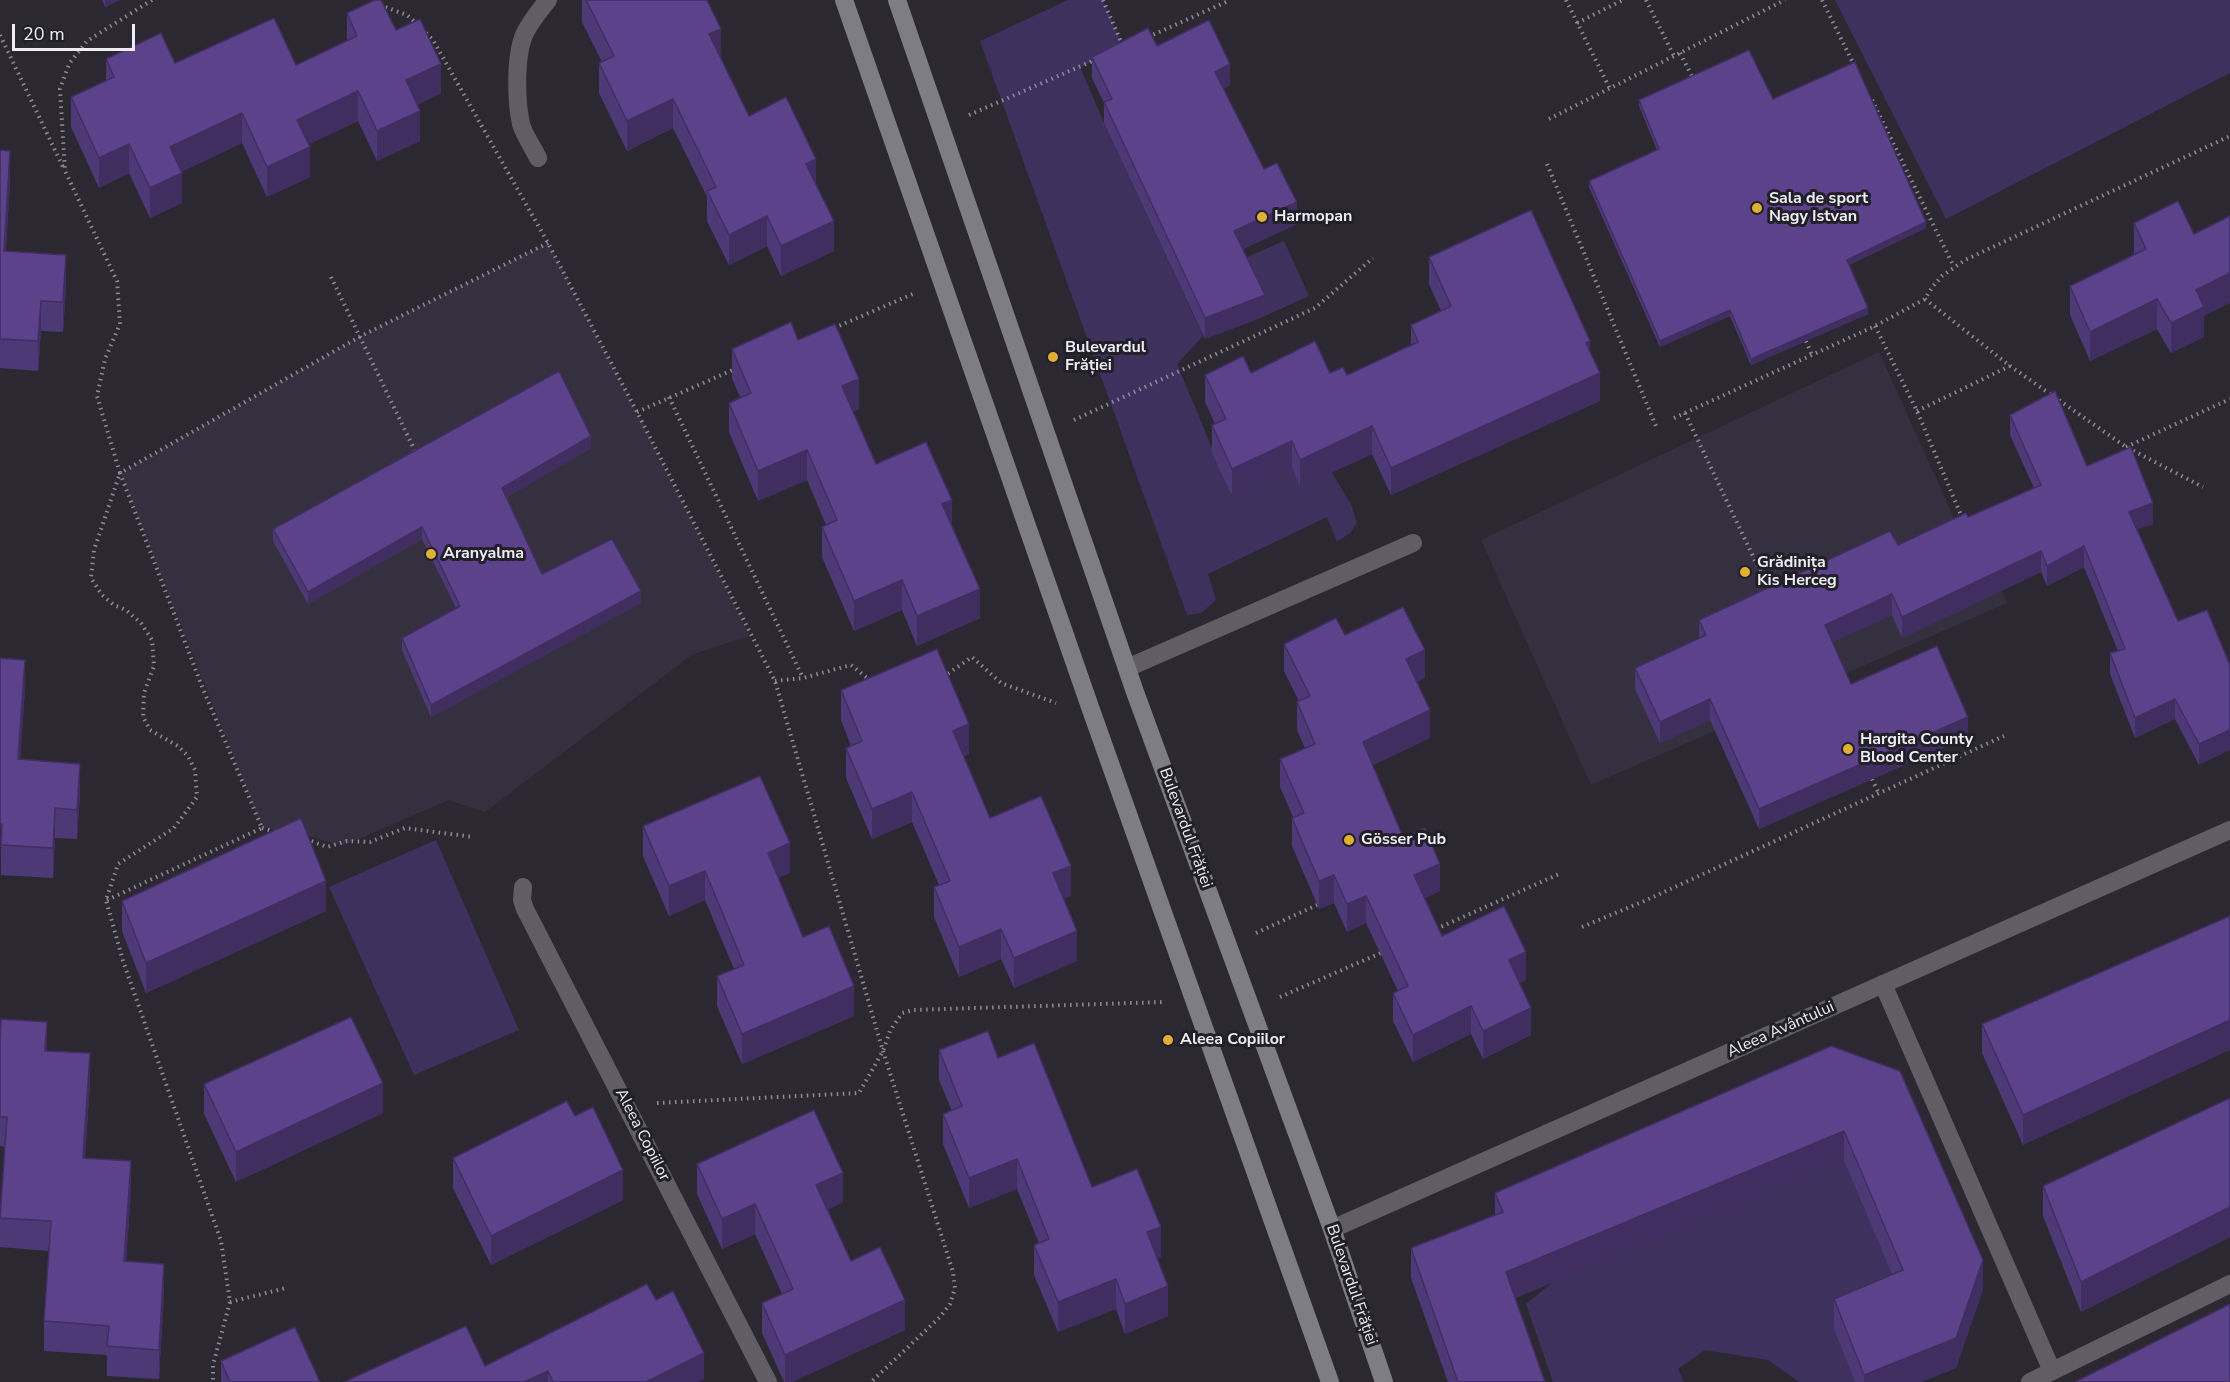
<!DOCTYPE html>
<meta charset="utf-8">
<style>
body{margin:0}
#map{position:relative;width:2230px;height:1382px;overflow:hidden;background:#2b2832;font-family:"Nunito Sans",sans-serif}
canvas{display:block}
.scale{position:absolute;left:12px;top:24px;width:123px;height:27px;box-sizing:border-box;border:3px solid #efedf4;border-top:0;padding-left:8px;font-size:18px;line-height:21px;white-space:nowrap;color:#efedf4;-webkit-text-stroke:4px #211f28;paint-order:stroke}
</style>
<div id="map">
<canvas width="2230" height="1382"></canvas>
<div class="scale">20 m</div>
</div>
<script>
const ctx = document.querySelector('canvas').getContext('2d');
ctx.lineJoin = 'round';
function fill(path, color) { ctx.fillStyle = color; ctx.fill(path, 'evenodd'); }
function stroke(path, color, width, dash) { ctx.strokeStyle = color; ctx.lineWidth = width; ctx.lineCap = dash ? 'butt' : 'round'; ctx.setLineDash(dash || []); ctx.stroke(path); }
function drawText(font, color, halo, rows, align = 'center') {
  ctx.font = font + ' "Nunito Sans",sans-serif'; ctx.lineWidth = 6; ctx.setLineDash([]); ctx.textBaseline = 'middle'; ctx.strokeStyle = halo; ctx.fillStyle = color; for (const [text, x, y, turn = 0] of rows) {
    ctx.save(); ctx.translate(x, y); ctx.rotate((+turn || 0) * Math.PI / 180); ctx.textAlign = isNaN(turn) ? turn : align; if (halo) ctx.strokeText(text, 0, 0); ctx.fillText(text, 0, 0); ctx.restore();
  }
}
const built = new Path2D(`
 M 548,243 L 637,412 L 750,636 L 693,654 L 485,812 L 449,800 L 342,846 L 303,834 L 262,828 L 120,473 L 361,336 Z
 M 1879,352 L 1958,527 L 1973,522 L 2007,603 L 1591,785 L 1481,540 Z`);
const green = new Path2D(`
 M 1068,0 L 1103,0 L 1124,48 L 1080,67 L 1104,123 L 1203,336 L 1177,364 L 1232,496 L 1292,468 L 1332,473 L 1351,504 L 1357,523 L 1350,533 L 1337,542 L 1327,517 L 1208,574 L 1216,600 L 1201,613 L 1187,615 L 980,41 Z
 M 1835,0 L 2230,0 L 2230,73 L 1946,219 Z
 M 1284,241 L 1309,296 L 1265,316 L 1238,261 Z
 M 436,840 L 519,1030 L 414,1075 L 329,887 Z
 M 1844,1161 L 1903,1299 L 1836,1333 L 1855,1382 L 1799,1382 L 1768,1360 L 1705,1350 L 1678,1369 L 1684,1382 L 1553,1382 L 1526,1304 L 1553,1282 Z`);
const path = new Path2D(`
 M 152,0 L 87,41 L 69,64 L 60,89 L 65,171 L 117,281 L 120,324 L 105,359 L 97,396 L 120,473 L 94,550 L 91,578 L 102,595 L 114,605 L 126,610 L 141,623 L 152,640 L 154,666 L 144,693 L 143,717 L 150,730 L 178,746 L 188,756 L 195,770 L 197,797 L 174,828 L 118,864 L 106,900 L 123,961 L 221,1241 L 230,1302 L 213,1365 L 213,1382
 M 1103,0 L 1122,44
 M 1566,0 L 1610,89
 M 1646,0 L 1674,56
 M 1822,0 L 1855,67
 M 380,5 L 407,15 L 418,25
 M 1577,23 L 1623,0
 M 426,33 L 433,40 L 548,243 L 637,412 L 775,681 L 883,1051 L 953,1272 L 955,1288 L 950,1304 L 940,1317 L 871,1382
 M 0,35 L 63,167
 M 1148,37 L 1226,2
 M 1680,53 L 1694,80
 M 1872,100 L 1954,267
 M 969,115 L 1097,59
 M 1549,119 L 1785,0
 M 1547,164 L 1656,426
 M 331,277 L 417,455
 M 1925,299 L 2010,366 L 2126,447 L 2203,487
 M 1875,326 L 1917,411 L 1961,515
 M 834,328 L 915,293
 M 1806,341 L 1812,355
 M 669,397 L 803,678
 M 1917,411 L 2010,366
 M 637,412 L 735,369
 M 1685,413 L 1769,590
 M 1674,418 L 1875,326 L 1925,299 L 1933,286 L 1942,276 L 1965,260 L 2230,136
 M 1074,420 L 1315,308 L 1373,258
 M 2126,447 L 2230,399
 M 943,677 L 972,657 L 1001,683 L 1056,703
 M 775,681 L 803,678 L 851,665 L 871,681
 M 1872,779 L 1879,794
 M 262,828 L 276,832
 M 306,839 L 327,847 L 347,841 L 370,842 L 405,828 L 473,837
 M 107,900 L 262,828 L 203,689 L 120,473 L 361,336 L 548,243
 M 1582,927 L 1642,902 L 2004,736
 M 1436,929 L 1559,874
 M 1256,933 L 1317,905
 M 1280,997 L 1383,952
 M 657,1103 L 859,1093 L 883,1051 L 890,1031 L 902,1013 L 913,1010 L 1164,1002
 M 230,1302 L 286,1288`);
const lane = new Path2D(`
 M 1883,984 L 2052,1371
 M 2030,1382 L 2230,1284`);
const street = new Path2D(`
 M 538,158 C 533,147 524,135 521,124 C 516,101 515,57 524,35 C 530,22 539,11 548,0
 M 1127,668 L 1413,543
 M 523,887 L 522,900 L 525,909 L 768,1382
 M 1332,1229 L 2230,830`);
const secondary = new Path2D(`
 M 844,0 L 1090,707 L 1330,1382
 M 897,0 L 1135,692 L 1332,1229 L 1384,1382`);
const wall = new Path2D(`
 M 102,0 L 120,0 L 105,7 Z
 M 582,0 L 707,0 L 721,59 L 749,116 L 816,185 L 834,251 L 781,276 L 767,246 L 729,265 L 707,221 L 707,197 L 673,128 L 627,151 L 599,93 L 599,63 L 602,62 L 582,22 Z
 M 347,13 L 396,30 L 441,93 L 417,105 L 420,141 L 377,161 L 358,121 L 308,144 L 310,177 L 267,197 L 242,143 L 181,172 L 182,203 L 150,218 L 129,173 L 99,188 L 71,127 L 71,97 L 106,81 L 106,59 L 175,63 L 296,65 L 347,41 Z
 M 1157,46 L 1230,85 L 1223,89 L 1264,169 L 1297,224 L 1243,249 L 1265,316 L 1205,339 L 1104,123 L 1104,103 L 1092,78 L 1092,57 Z
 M 1773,99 L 1926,228 L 1849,265 L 1868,314 L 1751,365 L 1730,316 L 1660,347 L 1589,187 L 1589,181 L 1657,150 L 1639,106 L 1639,100 Z
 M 0,150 L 10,181 L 6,251 L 66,285 L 63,332 L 41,331 L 38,371 L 0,368 Z
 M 2134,223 L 2204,316 L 2204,337 L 2171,353 L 2157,329 L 2090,361 L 2070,315 L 2070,286 L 2134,254 Z
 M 1429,257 L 1590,352 L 1600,401 L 1391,495 L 1372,454 L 1300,487 L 1292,468 L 1232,496 L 1212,453 L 1212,425 L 1215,424 L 1205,402 L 1205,375 L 1251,373 L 1330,373 L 1347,375 L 1411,345 L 1411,325 L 1441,311 L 1429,284 Z
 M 798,340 L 859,409 L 853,412 L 876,464 L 952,525 L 980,618 L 917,646 L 902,610 L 854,631 L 822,557 L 822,527 L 826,525 L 807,480 L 758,501 L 729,432 L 729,403 L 740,397 L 732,378 L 732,349 Z
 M 2010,415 L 2087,466 L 2153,524 L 2137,529 L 2178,621 L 2207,610 L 2199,765 L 2175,719 L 2135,738 L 2110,674 L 2110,653 L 2118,651 L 2084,567 L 2047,586 L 2041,572 L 1902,638 L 1892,615 L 1832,642 L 1851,684 L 1968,737 L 1759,829 L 1710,720 L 1660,743 L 1635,689 L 1635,668 L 1699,639 L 1699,620 L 1898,545 L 1968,517 L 2034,488 L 2010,435 Z
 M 591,448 L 507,497 L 542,574 L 641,603 L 431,717 L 402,650 L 402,638 L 456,608 L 422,539 L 308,604 L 273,541 L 273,529 Z
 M 1345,635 L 1425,678 L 1417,682 L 1430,738 L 1373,765 L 1403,837 L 1440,891 L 1425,898 L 1442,936 L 1526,980 L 1519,983 L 1531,1035 L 1483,1059 L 1471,1034 L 1413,1062 L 1393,1021 L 1393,993 L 1398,991 L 1366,923 L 1347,932 L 1334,903 L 1319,909 L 1292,846 L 1292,818 L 1293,817 L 1280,787 L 1280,759 L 1305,748 L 1297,730 L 1297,702 L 1299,701 L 1284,671 L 1284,644 Z
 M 0,658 L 25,689 L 20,760 L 80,794 L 77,839 L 55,838 L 53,878 L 1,875 Z
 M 841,690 L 969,754 L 964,756 L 990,818 L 1071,896 L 1063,899 L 1077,961 L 1014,988 L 1001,959 L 959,977 L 934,917 L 934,887 L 939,885 L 912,822 L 872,839 L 846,778 L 846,748 L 851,746 L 841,720 Z
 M 643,826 L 790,873 L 778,878 L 803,937 L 854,1016 L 742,1064 L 717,1006 L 717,976 L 734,969 L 705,900 L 669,916 L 643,856 Z
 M 122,901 L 326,911 L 146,993 L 122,931 Z
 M 2230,916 L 2023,1145 L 1982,1053 L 1982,1024 Z
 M 0,1040 L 47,1051 L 90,1083 L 85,1158 L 131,1191 L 126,1261 L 164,1294 L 159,1379 L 107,1376 L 107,1355 L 44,1351 L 44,1321 L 49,1251 L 0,1247 L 0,1208 L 5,1147 L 0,1146 Z
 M 1831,1046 L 1983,1290 L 1956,1368 L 1921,1382 L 1855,1382 L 1834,1329 L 1834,1299 L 1892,1274 L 1844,1161 L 1515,1298 L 1545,1382 L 1448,1382 L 1411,1278 L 1411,1248 L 1495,1215 L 1495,1193 Z
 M 939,1050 L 998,1058 L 1092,1187 L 1161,1257 L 1157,1258 L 1168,1316 L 1125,1334 L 1116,1309 L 1058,1332 L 1034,1275 L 1034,1245 L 1039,1243 L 1017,1189 L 969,1208 L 943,1144 L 943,1114 L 952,1111 L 939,1080 Z
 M 204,1084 L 383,1113 L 236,1182 L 204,1114 Z
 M 2230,1098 L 2230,1237 L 2081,1312 L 2043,1216 L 2043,1186 Z
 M 575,1116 L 623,1200 L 491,1265 L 453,1188 L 453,1158 Z
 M 697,1164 L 843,1202 L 827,1210 L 851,1261 L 905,1330 L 792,1382 L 784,1382 L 762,1333 L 762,1303 L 782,1294 L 755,1234 L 722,1249 L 697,1194 Z
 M 656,1300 L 704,1379 L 698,1382 L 344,1382 L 485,1366 Z
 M 221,1361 L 320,1382 L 221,1382 Z`);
const shadedWall = new Path2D(`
 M 105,0 L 120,0 L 105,7 Z
 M 721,29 L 721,58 L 709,64 L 709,34 Z
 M 441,64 L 441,93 L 406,110 L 406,80 Z
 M 1230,64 L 1230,85 L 1215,93 L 1215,72 Z
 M 358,91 L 358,121 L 297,150 L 297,120 Z
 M 673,99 L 673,128 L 627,151 L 627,121 Z
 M 420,111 L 420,141 L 377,161 L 377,131 Z
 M 242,113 L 242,143 L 170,177 L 170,147 Z
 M 129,144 L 129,173 L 99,188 L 99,158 Z
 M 310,147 L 310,177 L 267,197 L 267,167 Z
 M 10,151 L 10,181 L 4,281 L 4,251 Z
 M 816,159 L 816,189 L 806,164 Z
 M 182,173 L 182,203 L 150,218 L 150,188 Z
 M 1297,202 L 1297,224 L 1234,253 L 1234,231 Z
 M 767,216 L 767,246 L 729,265 L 729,235 Z
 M 834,221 L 834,251 L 781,276 L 781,246 Z
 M 1926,222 L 1926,228 L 1847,266 L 1847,260 Z
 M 66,255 L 66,285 L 63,332 L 63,302 Z
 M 2230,273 L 2230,303 L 2204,316 L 2204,337 L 2171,353 L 2171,323 L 2196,290 Z
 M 1265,295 L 1265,316 L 1205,339 L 1205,318 Z
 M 2157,299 L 2157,329 L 2090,361 L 2090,332 Z
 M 41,301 L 41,331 L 38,371 L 38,341 Z
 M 1868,308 L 1868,314 L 1751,365 L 1751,359 Z
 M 1730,310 L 1730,316 L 1660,347 L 1660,341 Z
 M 1590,341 L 1590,368 L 1586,343 Z
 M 1600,373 L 1600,401 L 1391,495 L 1391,468 Z
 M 859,379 L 859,409 L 842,416 L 842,386 Z
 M 1372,426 L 1372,454 L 1300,487 L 1300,460 Z
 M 591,436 L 591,448 L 502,500 L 502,488 Z
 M 1292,441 L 1292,468 L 1232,496 L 1232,469 Z
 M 807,450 L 807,480 L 758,501 L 758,471 Z
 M 952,500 L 952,529 L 942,504 Z
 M 2153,503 L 2153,524 L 2129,532 L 2129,512 Z
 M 422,527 L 422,539 L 308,604 L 308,592 Z
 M 2084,546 L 2084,567 L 2047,586 L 2047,566 Z
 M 2041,551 L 2041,572 L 1902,638 L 1902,617 Z
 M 902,580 L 902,610 L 854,631 L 854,601 Z
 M 980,589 L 980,618 L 917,646 L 917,616 Z
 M 641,591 L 641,603 L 431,717 L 431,705 Z
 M 1892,594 L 1892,615 L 1825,646 L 1825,625 Z
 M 1425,650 L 1425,678 L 1406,687 L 1406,659 Z
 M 25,660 L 25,689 L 18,789 L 18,759 Z
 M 1710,699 L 1710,720 L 1660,743 L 1660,722 Z
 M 2175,699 L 2175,719 L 2135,738 L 2135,718 Z
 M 1430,710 L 1430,738 L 1363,770 L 1363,742 Z
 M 1968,717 L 1968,737 L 1759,829 L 1759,809 Z
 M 969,724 L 969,754 L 953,761 L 953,731 Z
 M 2230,730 L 2230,750 L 2199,765 L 2199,744 Z
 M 80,764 L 80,794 L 77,839 L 77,810 Z
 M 912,792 L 912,822 L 872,839 L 872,809 Z
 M 55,808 L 55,838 L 53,878 L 53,848 Z
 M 790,843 L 790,873 L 768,882 L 768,853 Z
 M 1440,864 L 1440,891 L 1414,903 L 1414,875 Z
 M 1071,866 L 1071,896 L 1053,903 L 1053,873 Z
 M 705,871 L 705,900 L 669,916 L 669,886 Z
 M 1334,875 L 1334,903 L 1319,909 L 1319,881 Z
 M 326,881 L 326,911 L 146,993 L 146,963 Z
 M 1366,896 L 1366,923 L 1347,932 L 1347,904 Z
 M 1001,929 L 1001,959 L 959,977 L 959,947 Z
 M 1077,931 L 1077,961 L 1014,988 L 1014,958 Z
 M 1526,952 L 1526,980 L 1509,988 L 1509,960 Z
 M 854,986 L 854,1016 L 742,1064 L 742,1034 Z
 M 1471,1006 L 1471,1034 L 1413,1062 L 1413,1035 Z
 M 1531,1008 L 1531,1035 L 1483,1059 L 1483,1031 Z
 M 2230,1020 L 2230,1050 L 2023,1145 L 2023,1115 Z
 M 47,1022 L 47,1052 L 45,1051 Z
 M 90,1053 L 90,1083 L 83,1188 L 83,1158 Z
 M 383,1083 L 383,1113 L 236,1182 L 236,1152 Z
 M 1844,1131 L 1844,1161 L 1506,1302 L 1506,1272 Z
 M 1017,1159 L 1017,1189 L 969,1208 L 969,1178 Z
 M 131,1161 L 131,1191 L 124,1291 L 124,1261 Z
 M 623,1170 L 623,1200 L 491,1265 L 491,1236 Z
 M 843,1173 L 843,1202 L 816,1215 L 816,1185 Z
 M 755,1204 L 755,1234 L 722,1249 L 722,1219 Z
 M 2230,1207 L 2230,1237 L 2081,1312 L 2081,1282 Z
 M 1161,1227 L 1161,1257 L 1147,1262 L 1147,1232 Z
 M 1983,1260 L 1983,1290 L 1956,1368 L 1921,1382 L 1864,1382 L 1864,1375 Z
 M 164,1264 L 164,1294 L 159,1379 L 159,1350 Z
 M 1116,1279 L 1116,1309 L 1058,1332 L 1058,1302 Z
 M 1168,1286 L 1168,1316 L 1125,1334 L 1125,1304 Z
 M 905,1300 L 905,1330 L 792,1382 L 785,1382 L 785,1355 Z
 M 704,1353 L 704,1379 L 698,1382 L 646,1382 Z
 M 548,1371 L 548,1382 L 524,1382 Z`);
const building = new Path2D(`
 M 375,0 L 381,0 L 396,30 L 420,19 L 441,64 L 406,80 L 420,111 L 377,131 L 358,91 L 297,120 L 310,147 L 267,167 L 242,113 L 170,147 L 182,173 L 150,188 L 129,144 L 99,158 L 71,97 L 114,77 L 106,59 L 161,33 L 175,63 L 274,18 L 296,65 L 357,36 L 347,13 Z
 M 586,0 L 707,0 L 721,29 L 709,34 L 749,116 L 786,97 L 816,159 L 806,164 L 834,221 L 781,246 L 767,216 L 729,235 L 707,191 L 716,187 L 673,99 L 627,121 L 599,63 L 614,56 Z
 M 1209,20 L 1230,64 L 1215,72 L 1264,169 L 1277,163 L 1297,202 L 1234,231 L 1265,295 L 1205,318 L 1104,102 L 1112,99 L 1092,57 L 1148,28 L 1157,46 Z
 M 1749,50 L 1773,99 L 1855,62 L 1926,222 L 1847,260 L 1868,308 L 1751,359 L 1730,310 L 1660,341 L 1589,181 L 1659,149 L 1639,100 Z
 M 0,150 L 10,151 L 4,251 L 66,255 L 63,302 L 41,301 L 38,341 L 0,339 Z
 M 2178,201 L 2194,234 L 2230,216 L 2230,273 L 2196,290 L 2204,307 L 2171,323 L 2157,299 L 2090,332 L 2070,286 L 2146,249 L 2134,223 Z
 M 1531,210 L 1590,341 L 1586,343 L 1600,373 L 1391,468 L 1372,426 L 1300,460 L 1292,441 L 1232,469 L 1212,425 L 1226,419 L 1205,375 L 1243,356 L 1251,373 L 1315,341 L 1330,373 L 1343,367 L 1347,375 L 1418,342 L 1411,325 L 1451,306 L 1429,257 Z
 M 791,322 L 798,340 L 835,324 L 859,379 L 842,386 L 876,464 L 926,442 L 952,500 L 942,504 L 980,589 L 917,616 L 902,580 L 854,601 L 822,527 L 837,520 L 807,450 L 758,471 L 729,403 L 751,393 L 732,349 Z
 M 559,371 L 591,436 L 502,488 L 542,574 L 612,539 L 641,591 L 431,705 L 402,638 L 460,606 L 422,527 L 308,592 L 273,529 Z
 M 2055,391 L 2087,466 L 2131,447 L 2153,503 L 2129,512 L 2178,621 L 2207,610 L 2230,665 L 2230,730 L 2199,744 L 2175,699 L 2135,718 L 2110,653 L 2125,649 L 2084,546 L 2047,566 L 2041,551 L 1902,617 L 1892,594 L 1825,625 L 1851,684 L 1937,646 L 1968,717 L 1759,809 L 1710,699 L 1660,722 L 1635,668 L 1706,635 L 1699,620 L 1890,531 L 1898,545 L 1966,513 L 1968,517 L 2041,485 L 2010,415 Z
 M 1403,607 L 1425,650 L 1406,659 L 1430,710 L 1363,742 L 1403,837 L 1425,828 L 1440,864 L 1414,875 L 1442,936 L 1504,906 L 1526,952 L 1509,960 L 1531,1008 L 1483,1031 L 1471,1006 L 1413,1035 L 1393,993 L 1408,986 L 1366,896 L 1347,904 L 1334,875 L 1319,881 L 1292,818 L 1304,813 L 1280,759 L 1315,744 L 1297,702 L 1310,696 L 1284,644 L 1336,618 L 1345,635 Z
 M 937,649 L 969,724 L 953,731 L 990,818 L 1041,796 L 1071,866 L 1053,873 L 1077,931 L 1014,958 L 1001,929 L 959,947 L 934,887 L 950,881 L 912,792 L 872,809 L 846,748 L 862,741 L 841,690 Z
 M 0,658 L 25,660 L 18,759 L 80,764 L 77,810 L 55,808 L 53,848 L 1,845 L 2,824 L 0,824 Z
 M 760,776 L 790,843 L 768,853 L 803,937 L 829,926 L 854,986 L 742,1034 L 717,976 L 744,965 L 705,871 L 669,886 L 643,826 Z
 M 301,818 L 326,881 L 146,963 L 122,901 Z
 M 2230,916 L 2230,1020 L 2023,1115 L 1982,1024 Z
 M 351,1017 L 383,1083 L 236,1152 L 204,1084 Z
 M 1,1019 L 47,1022 L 45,1051 L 90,1053 L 83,1158 L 131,1161 L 124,1261 L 164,1264 L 159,1350 L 107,1346 L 109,1326 L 44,1321 L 51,1221 L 0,1218 L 7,1117 L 0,1117 L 0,1040 Z
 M 988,1031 L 998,1058 L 1034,1043 L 1092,1187 L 1137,1169 L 1161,1227 L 1147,1232 L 1168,1286 L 1125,1304 L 1116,1279 L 1058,1302 L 1034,1245 L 1049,1239 L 1017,1159 L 969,1178 L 943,1114 L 962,1106 L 939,1050 Z
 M 1831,1046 L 1900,1071 L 1983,1260 L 1956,1338 L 1864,1375 L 1834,1299 L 1903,1270 L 1844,1131 L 1506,1272 L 1545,1382 L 1458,1382 L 1411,1248 L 1503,1212 L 1495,1193 Z
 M 2230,1098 L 2230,1207 L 2081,1282 L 2043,1186 Z
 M 567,1101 L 575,1116 L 593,1107 L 623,1170 L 491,1236 L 453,1158 Z
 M 814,1110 L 843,1173 L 816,1185 L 851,1261 L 880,1247 L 905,1300 L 785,1355 L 762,1303 L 793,1289 L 755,1204 L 722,1219 L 697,1164 Z
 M 647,1284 L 656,1300 L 673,1291 L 704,1353 L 646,1382 L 553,1382 L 548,1371 L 524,1382 L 344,1382 L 466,1326 L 485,1366 Z
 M 2230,1304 L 2230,1382 L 2075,1382 Z
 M 295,1327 L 320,1382 L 230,1382 L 221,1361 Z`);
const markers = [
 [1757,208,6,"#dfb034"],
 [1262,217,6,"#dfb034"],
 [1053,357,6,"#dfb034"],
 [431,554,6,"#dfb034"],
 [1745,572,6,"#dfb034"],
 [1848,749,6,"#dfb034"],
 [1349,840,6,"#dfb034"],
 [1168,1040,6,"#dfb034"]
];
const poiNames = [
 ["Sala de sport",1769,199],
 ["Nagy Istvan",1769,217],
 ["Harmopan",1274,217],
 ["Bulevardul",1065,348],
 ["Frăției",1065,366],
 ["Aranyalma",443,554],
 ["Grădinița",1757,563],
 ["Kis Herceg",1757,581],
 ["Hargita County",1860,740],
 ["Blood Center",1860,758],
 ["Gösser Pub",1361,840],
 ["Aleea Copiilor",1180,1040]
];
const streetNames = [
 ["Bulevardul Frăției",1185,828,70],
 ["Aleea Avântului",1781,1030,-24],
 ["Aleea Copiilor",642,1135,63],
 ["Bulevardul Frăției",1351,1285,71]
];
fill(built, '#343040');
fill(green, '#3f315d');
stroke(path, '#8f8c95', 4, [1.5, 4.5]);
stroke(lane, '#605e64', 18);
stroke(street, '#605e64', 18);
stroke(secondary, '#7e7c84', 18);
fill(wall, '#4e3977');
fill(shadedWall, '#402e61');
fill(building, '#5b428a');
stroke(building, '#402e61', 1.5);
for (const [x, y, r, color] of markers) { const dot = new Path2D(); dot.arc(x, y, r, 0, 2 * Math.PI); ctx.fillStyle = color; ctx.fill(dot); stroke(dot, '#211f28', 2); }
drawText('bold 16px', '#efedf4', '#211f28', poiNames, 'left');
drawText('16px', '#efedf4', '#211f28', streetNames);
</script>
